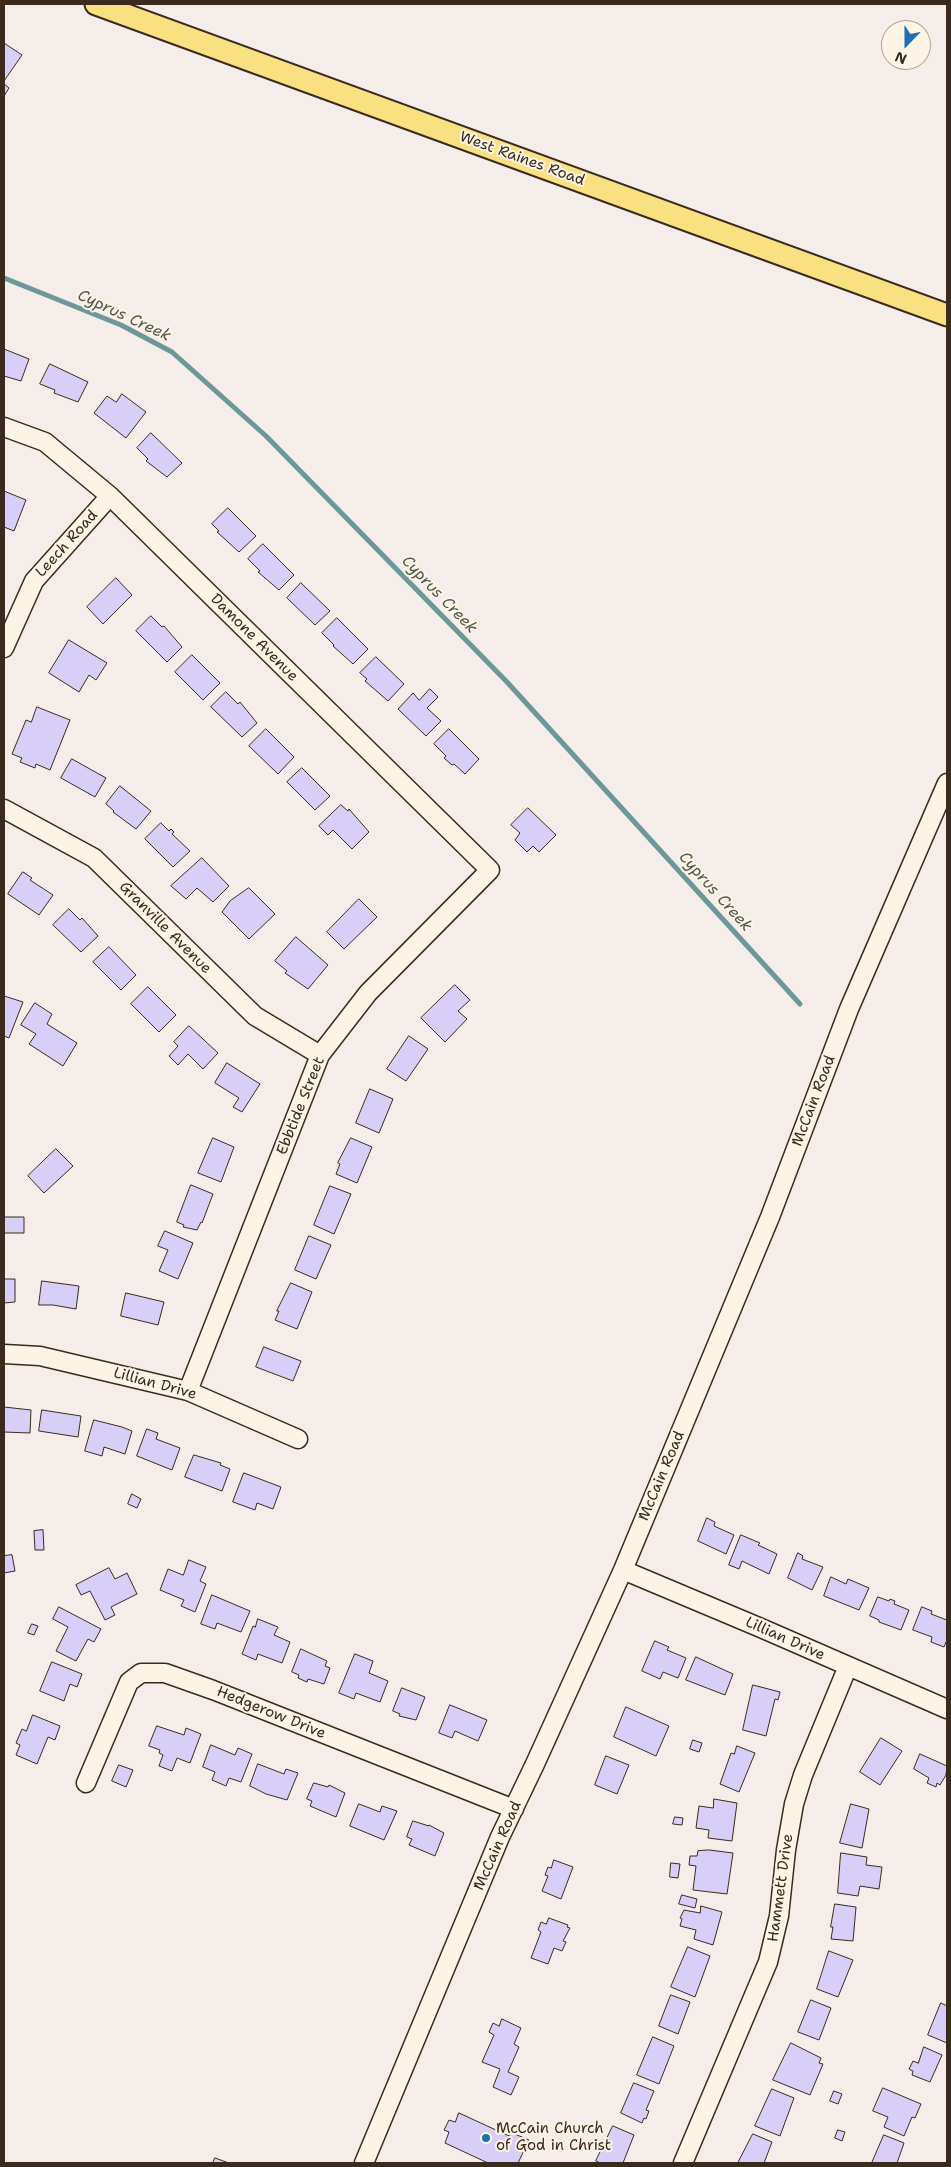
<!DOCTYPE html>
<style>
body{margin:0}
#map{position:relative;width:951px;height:2167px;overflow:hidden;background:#f5ede9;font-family:"Shantell Sans",sans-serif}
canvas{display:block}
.frame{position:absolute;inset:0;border:5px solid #3b2a1e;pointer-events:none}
.north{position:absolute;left:881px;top:20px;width:50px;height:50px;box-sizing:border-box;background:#fcf5e5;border:1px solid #afa495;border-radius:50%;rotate:202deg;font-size:14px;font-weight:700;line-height:20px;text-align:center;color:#3b2a1e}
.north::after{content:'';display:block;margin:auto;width:18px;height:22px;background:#1f6fb2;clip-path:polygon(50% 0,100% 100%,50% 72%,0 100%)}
</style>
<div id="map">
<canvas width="951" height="2167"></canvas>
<div class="frame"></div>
<div class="north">N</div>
</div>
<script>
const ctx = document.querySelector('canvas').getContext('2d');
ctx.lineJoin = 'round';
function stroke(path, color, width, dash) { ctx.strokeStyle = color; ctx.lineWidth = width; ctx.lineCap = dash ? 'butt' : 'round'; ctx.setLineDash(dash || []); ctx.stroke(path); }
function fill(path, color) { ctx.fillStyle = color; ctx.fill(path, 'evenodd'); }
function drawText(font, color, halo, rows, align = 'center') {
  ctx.font = font + ' "Shantell Sans",sans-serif'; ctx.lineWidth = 4; ctx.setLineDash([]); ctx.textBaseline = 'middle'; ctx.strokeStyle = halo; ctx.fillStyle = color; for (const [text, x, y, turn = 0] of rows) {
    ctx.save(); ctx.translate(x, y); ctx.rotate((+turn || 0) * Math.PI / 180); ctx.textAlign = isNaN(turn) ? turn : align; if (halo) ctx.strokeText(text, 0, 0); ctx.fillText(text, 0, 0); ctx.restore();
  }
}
const stream = new Path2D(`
 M 4,278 L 121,325 L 172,352 L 266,436 L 507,682 L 800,1004`);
const building = new Path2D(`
 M 4,43 L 22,55 L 4,81 Z
 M 4,84 L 9,88 L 4,96 Z
 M 4,349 L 29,359 L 21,381 L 4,376 Z
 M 50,364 L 88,382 L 78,402 L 54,393 L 55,390 L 40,384 Z
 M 122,394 L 146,412 L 126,438 L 94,413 L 107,396 L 116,402 Z
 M 151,433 L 182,463 L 167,477 L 146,461 L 148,459 L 137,448 Z
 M 4,491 L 26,500 L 14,531 L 4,527 Z
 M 228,508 L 256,536 L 239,552 L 217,532 L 219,531 L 212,524 Z
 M 263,544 L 294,575 L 279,590 L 258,572 L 260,571 L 248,559 Z
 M 116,578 L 132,595 L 103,624 L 87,607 Z
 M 301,583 L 330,611 L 315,625 L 287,598 Z
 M 151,616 L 162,627 L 164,626 L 182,647 L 167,662 L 136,631 Z
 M 337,618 L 368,649 L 353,664 L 333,646 L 334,645 L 322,633 Z
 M 69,640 L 107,663 L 96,680 L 89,675 L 79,692 L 49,673 Z
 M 192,655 L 220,683 L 203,700 L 175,672 Z
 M 376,657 L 404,684 L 388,701 L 365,681 L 367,679 L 360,673 Z
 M 430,689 L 438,697 L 427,708 L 441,721 L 426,736 L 398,709 L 413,693 L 419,700 Z
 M 226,692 L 238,704 L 240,702 L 257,723 L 242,737 L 211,707 Z
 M 37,707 L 70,720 L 50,770 L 36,764 L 35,768 L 20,762 L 22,758 L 12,754 L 26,720 L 31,722 Z
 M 266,729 L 294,757 L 278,774 L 249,746 Z
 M 449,729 L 479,759 L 465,774 L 454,764 L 452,765 L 444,758 L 446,756 L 434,744 Z
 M 72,759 L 106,778 L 95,797 L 61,778 Z
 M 302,768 L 330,796 L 315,810 L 287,782 Z
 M 120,786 L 151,811 L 136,829 L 113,812 L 114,811 L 106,804 Z
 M 341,805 L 348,811 L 349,809 L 369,832 L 352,849 L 333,830 L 328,835 L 319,826 Z
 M 528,808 L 556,835 L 539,852 L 533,846 L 527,852 L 515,840 L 520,833 L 511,825 Z
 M 161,823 L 169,831 L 171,829 L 174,832 L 172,834 L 190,851 L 173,867 L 145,839 Z
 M 202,858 L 229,886 L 213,902 L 197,888 L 186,899 L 171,886 Z
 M 23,872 L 32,878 L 30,880 L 53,895 L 39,915 L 8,894 Z
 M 249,888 L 275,914 L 249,939 L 222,912 L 230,901 Z
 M 359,899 L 377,917 L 344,949 L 327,932 Z
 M 69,909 L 80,920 L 82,918 L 98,936 L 81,952 L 53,925 Z
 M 296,937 L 328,965 L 308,989 L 285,973 L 287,971 L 275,961 Z
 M 109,947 L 136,975 L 121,990 L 93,962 Z
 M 455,985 L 470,1000 L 458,1011 L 467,1019 L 445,1042 L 421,1018 Z
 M 148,987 L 176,1015 L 159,1032 L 131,1004 Z
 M 4,996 L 23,1002 L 9,1038 L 4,1036 Z
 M 35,1003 L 52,1014 L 47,1024 L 77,1043 L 63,1066 L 29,1044 L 36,1034 L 21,1025 Z
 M 189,1026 L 218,1053 L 203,1069 L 188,1054 L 178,1065 L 169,1056 L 178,1046 L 174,1042 Z
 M 409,1036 L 428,1049 L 406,1081 L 387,1069 Z
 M 227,1063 L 260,1084 L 242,1112 L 233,1107 L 239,1098 L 215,1083 Z
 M 370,1089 L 393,1099 L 379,1133 L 356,1123 Z
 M 213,1138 L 234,1147 L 221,1182 L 198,1173 Z
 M 351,1138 L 372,1147 L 357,1183 L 336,1174 L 340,1164 L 338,1163 Z
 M 56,1149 L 73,1166 L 44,1193 L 28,1176 Z
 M 191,1185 L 213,1194 L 202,1223 L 201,1222 L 197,1230 L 183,1227 L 184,1225 L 177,1222 Z
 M 330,1186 L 351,1194 L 334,1234 L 314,1225 Z
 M 4,1217 L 24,1217 L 24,1233 L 4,1233 Z
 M 165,1231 L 193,1243 L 178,1279 L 159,1271 L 168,1250 L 158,1246 Z
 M 309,1236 L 331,1245 L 316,1279 L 295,1270 Z
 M 4,1279 L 15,1279 L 15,1302 L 4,1303 Z
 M 42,1281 L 79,1286 L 76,1309 L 53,1305 L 39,1305 Z
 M 291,1283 L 312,1292 L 297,1329 L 275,1320 L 279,1311 L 277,1311 Z
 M 126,1293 L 164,1302 L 158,1325 L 121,1316 Z
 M 264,1347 L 301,1361 L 293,1381 L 256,1367 Z
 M 4,1407 L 31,1410 L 30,1433 L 4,1432 Z
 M 42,1410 L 81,1416 L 78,1437 L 39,1431 Z
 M 94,1420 L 122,1427 L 132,1431 L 125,1454 L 104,1447 L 102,1456 L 85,1451 Z
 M 147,1429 L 158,1433 L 156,1439 L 180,1448 L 172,1470 L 137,1456 Z
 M 194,1455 L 221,1463 L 220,1465 L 230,1469 L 222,1491 L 185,1477 Z
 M 244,1473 L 281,1487 L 273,1509 L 257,1503 L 255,1510 L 233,1502 Z
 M 132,1494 L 141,1499 L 137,1508 L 128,1504 Z
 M 707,1518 L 715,1522 L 714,1526 L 734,1535 L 726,1554 L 698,1541 Z
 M 43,1530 L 44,1550 L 35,1550 L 34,1531 Z
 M 741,1535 L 760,1543 L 758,1545 L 777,1554 L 769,1574 L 742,1561 L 739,1569 L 729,1565 Z
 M 798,1553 L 803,1556 L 802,1559 L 823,1567 L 812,1590 L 788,1578 Z
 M 12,1555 L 15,1571 L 4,1573 L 4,1556 Z
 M 189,1560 L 206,1567 L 200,1581 L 206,1584 L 195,1612 L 181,1606 L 184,1600 L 160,1590 L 168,1569 L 183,1575 Z
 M 109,1568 L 115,1579 L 127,1573 L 137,1594 L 111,1607 L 115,1615 L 105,1620 L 90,1591 L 81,1595 L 76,1585 Z
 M 831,1577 L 846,1584 L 848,1579 L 869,1588 L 859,1610 L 824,1596 Z
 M 212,1595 L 250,1611 L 241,1632 L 217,1623 L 215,1629 L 201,1624 Z
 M 878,1597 L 889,1601 L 890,1599 L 895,1601 L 894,1604 L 909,1610 L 901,1630 L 879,1622 L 879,1620 L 870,1616 Z
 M 59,1607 L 101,1629 L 94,1642 L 88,1639 L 76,1661 L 56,1651 L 68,1627 L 53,1619 Z
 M 922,1607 L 932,1611 L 931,1614 L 947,1620 L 947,1640 L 944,1647 L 931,1642 L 932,1637 L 913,1630 Z
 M 258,1619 L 278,1627 L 274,1635 L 290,1642 L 282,1663 L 258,1654 L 256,1660 L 242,1654 L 253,1626 L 255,1627 Z
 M 32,1624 L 38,1626 L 34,1635 L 28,1633 Z
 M 655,1641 L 669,1647 L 667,1650 L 686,1658 L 678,1678 L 663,1672 L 660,1679 L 642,1671 Z
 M 301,1649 L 327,1661 L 325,1666 L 330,1668 L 324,1684 L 308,1679 L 307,1682 L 298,1678 L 299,1675 L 292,1672 Z
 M 355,1654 L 373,1661 L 369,1673 L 388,1681 L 380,1702 L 356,1693 L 354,1699 L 339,1693 Z
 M 696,1657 L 733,1674 L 725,1695 L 686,1680 Z
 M 52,1662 L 82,1674 L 77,1687 L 70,1684 L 64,1701 L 40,1691 Z
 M 753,1685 L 780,1692 L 778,1700 L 775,1699 L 766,1736 L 743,1730 Z
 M 402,1688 L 425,1697 L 416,1720 L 399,1716 L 400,1714 L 393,1711 Z
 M 450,1705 L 487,1720 L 478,1741 L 455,1731 L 452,1738 L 439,1733 Z
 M 626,1707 L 669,1726 L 656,1756 L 614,1737 Z
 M 33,1715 L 60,1726 L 55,1740 L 48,1737 L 37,1764 L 16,1755 L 20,1745 L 16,1743 L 22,1729 L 26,1731 Z
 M 157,1726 L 184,1735 L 186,1728 L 201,1734 L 190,1763 L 177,1758 L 172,1771 L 159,1766 L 163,1755 L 159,1753 L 160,1750 L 149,1746 Z
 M 881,1738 L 902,1751 L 880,1785 L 860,1772 Z
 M 693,1740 L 702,1743 L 699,1752 L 690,1749 Z
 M 211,1745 L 235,1755 L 238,1748 L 252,1754 L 241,1782 L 229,1778 L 226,1786 L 212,1780 L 215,1772 L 203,1767 Z
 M 737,1746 L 755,1753 L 739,1792 L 720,1784 L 731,1753 L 734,1754 Z
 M 920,1754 L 947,1766 L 946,1775 L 940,1785 L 937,1783 L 936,1787 L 927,1783 L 929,1778 L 914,1769 Z
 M 606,1756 L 629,1765 L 617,1794 L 595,1785 Z
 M 258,1764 L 284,1774 L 286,1769 L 298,1773 L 287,1800 L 266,1794 L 250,1786 Z
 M 119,1765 L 133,1770 L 126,1787 L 112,1781 Z
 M 314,1783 L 328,1787 L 329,1785 L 345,1793 L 336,1817 L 310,1806 L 312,1801 L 307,1799 Z
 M 714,1799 L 737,1803 L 732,1841 L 708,1838 L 709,1830 L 696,1828 L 699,1806 L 713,1808 Z
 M 359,1804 L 380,1812 L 382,1806 L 397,1811 L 384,1840 L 350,1826 Z
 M 851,1804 L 869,1809 L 862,1848 L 840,1843 Z
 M 675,1817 L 683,1818 L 682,1825 L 673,1824 Z
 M 413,1821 L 429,1826 L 429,1825 L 444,1833 L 435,1856 L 409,1845 L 412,1839 L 407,1837 Z
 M 709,1850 L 733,1853 L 727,1894 L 693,1890 L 696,1866 L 689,1865 L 690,1856 L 697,1856 L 698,1851 Z
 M 841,1853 L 867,1857 L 866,1865 L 882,1867 L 879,1889 L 860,1886 L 858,1896 L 838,1893 Z
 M 554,1860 L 573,1867 L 561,1899 L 542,1891 L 548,1876 L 545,1875 L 548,1867 L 551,1868 Z
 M 671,1863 L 680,1864 L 678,1878 L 670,1877 Z
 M 682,1895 L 697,1899 L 695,1908 L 679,1904 Z
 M 835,1904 L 856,1907 L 853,1941 L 831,1939 L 833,1927 L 831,1927 Z
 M 701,1906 L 722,1912 L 713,1945 L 694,1939 L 696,1930 L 680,1926 L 682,1919 L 680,1918 L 684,1910 L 700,1913 Z
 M 549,1918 L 568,1925 L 567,1927 L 570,1928 L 563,1941 L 566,1942 L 562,1951 L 554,1948 L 548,1964 L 531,1958 L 541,1932 L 538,1930 L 541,1922 L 546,1924 Z
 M 688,1947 L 710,1956 L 695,1997 L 671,1987 Z
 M 829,1951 L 853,1960 L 838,1997 L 817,1989 Z
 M 671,1995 L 690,2002 L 678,2034 L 659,2026 Z
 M 811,2000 L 831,2008 L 819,2040 L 798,2032 Z
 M 941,2003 L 947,2006 L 947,2043 L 928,2035 Z
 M 502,2019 L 521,2028 L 514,2044 L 519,2047 L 508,2072 L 519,2077 L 511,2095 L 493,2087 L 500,2069 L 482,2062 L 494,2035 L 489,2032 L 493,2023 L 499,2026 Z
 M 653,2037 L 674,2046 L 659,2084 L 637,2075 Z
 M 791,2043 L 821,2058 L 819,2063 L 823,2064 L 810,2095 L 773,2080 Z
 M 924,2047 L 942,2055 L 930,2082 L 912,2075 L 913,2071 L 909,2069 L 913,2061 L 918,2063 Z
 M 634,2083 L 654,2091 L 646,2110 L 649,2111 L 646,2119 L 644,2118 L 642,2123 L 621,2113 Z
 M 883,2088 L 921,2104 L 915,2118 L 912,2117 L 904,2136 L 884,2127 L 888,2117 L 873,2111 Z
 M 772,2089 L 794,2098 L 780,2136 L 755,2126 Z
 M 834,2091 L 842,2094 L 838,2104 L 830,2101 Z
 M 459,2113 L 509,2136 L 510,2132 L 529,2140 L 518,2163 L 488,2163 L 445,2143 L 449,2132 L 444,2130 L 449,2120 L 455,2122 Z
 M 613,2126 L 634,2135 L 623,2163 L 600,2163 L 596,2161 Z
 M 838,2130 L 845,2132 L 842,2141 L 835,2138 Z
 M 753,2134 L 772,2142 L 764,2163 L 738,2163 Z
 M 884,2135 L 904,2143 L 897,2163 L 872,2163 Z
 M 215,2158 L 229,2163 L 213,2163 Z`);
const minor = new Path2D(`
 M 4,427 L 45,442 L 110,496 L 490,870 L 368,993 L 320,1055 L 188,1391
 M 4,648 L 34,581 L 110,496
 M 4,809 L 94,858 L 255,1016 L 320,1055
 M 4,1354 L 40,1356 L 188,1391 L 298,1439
 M 623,1570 L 761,1628 L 947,1709
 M 86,1783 L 129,1682 L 141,1673 L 165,1673 L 213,1690 L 514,1809
 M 364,2163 L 500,1837 L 535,1764 L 623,1570 L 770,1217 L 849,1009 L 947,783
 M 683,2163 L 768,1962 L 779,1916 L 786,1850 L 794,1804 L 803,1775 L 848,1666`);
const major = new Path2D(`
 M 96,4 L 947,315`);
const markers = [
 [486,2138,5,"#1f6fb2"]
];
const streetNames = [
 ["West Raines Road",522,159,20],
 ["Leech Road",67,544,-48],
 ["Damone Avenue",254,638,45],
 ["Granville Avenue",165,928,45],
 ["McCain Road",814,1101,-69],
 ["Ebbtide Street",301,1106,-68],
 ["Lillian Drive",155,1384,15],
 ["McCain Road",662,1476,-67],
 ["Lillian Drive",785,1639,24],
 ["Hedgerow Drive",271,1713,22],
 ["McCain Road",498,1846,-66],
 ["Hammett Drive",781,1888,-82]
];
const poiNames = [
 ["McCain Church",496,2129],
 ["of God in Christ",496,2146]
];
const waterNames = [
 ["Cyprus Creek",124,316,25],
 ["Cyprus Creek",439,595,46],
 ["Cyprus Creek",715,892,48]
];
stroke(stream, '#6d9798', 5);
fill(building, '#d7cff7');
stroke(building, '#3b2a1e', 1);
stroke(minor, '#3b2a1e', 21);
stroke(major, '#3b2a1e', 25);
stroke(minor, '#fcf5e5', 18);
stroke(major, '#f9e181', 21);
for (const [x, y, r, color] of markers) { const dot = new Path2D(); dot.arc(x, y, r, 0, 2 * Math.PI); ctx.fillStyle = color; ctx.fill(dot); stroke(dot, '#fcf5e5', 2); }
drawText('15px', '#3b2a1e', '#fcf5e5', streetNames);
drawText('15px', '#3b2a1e', '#fcf5e5', poiNames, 'left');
drawText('italic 16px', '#505751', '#fcf5e5', waterNames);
</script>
